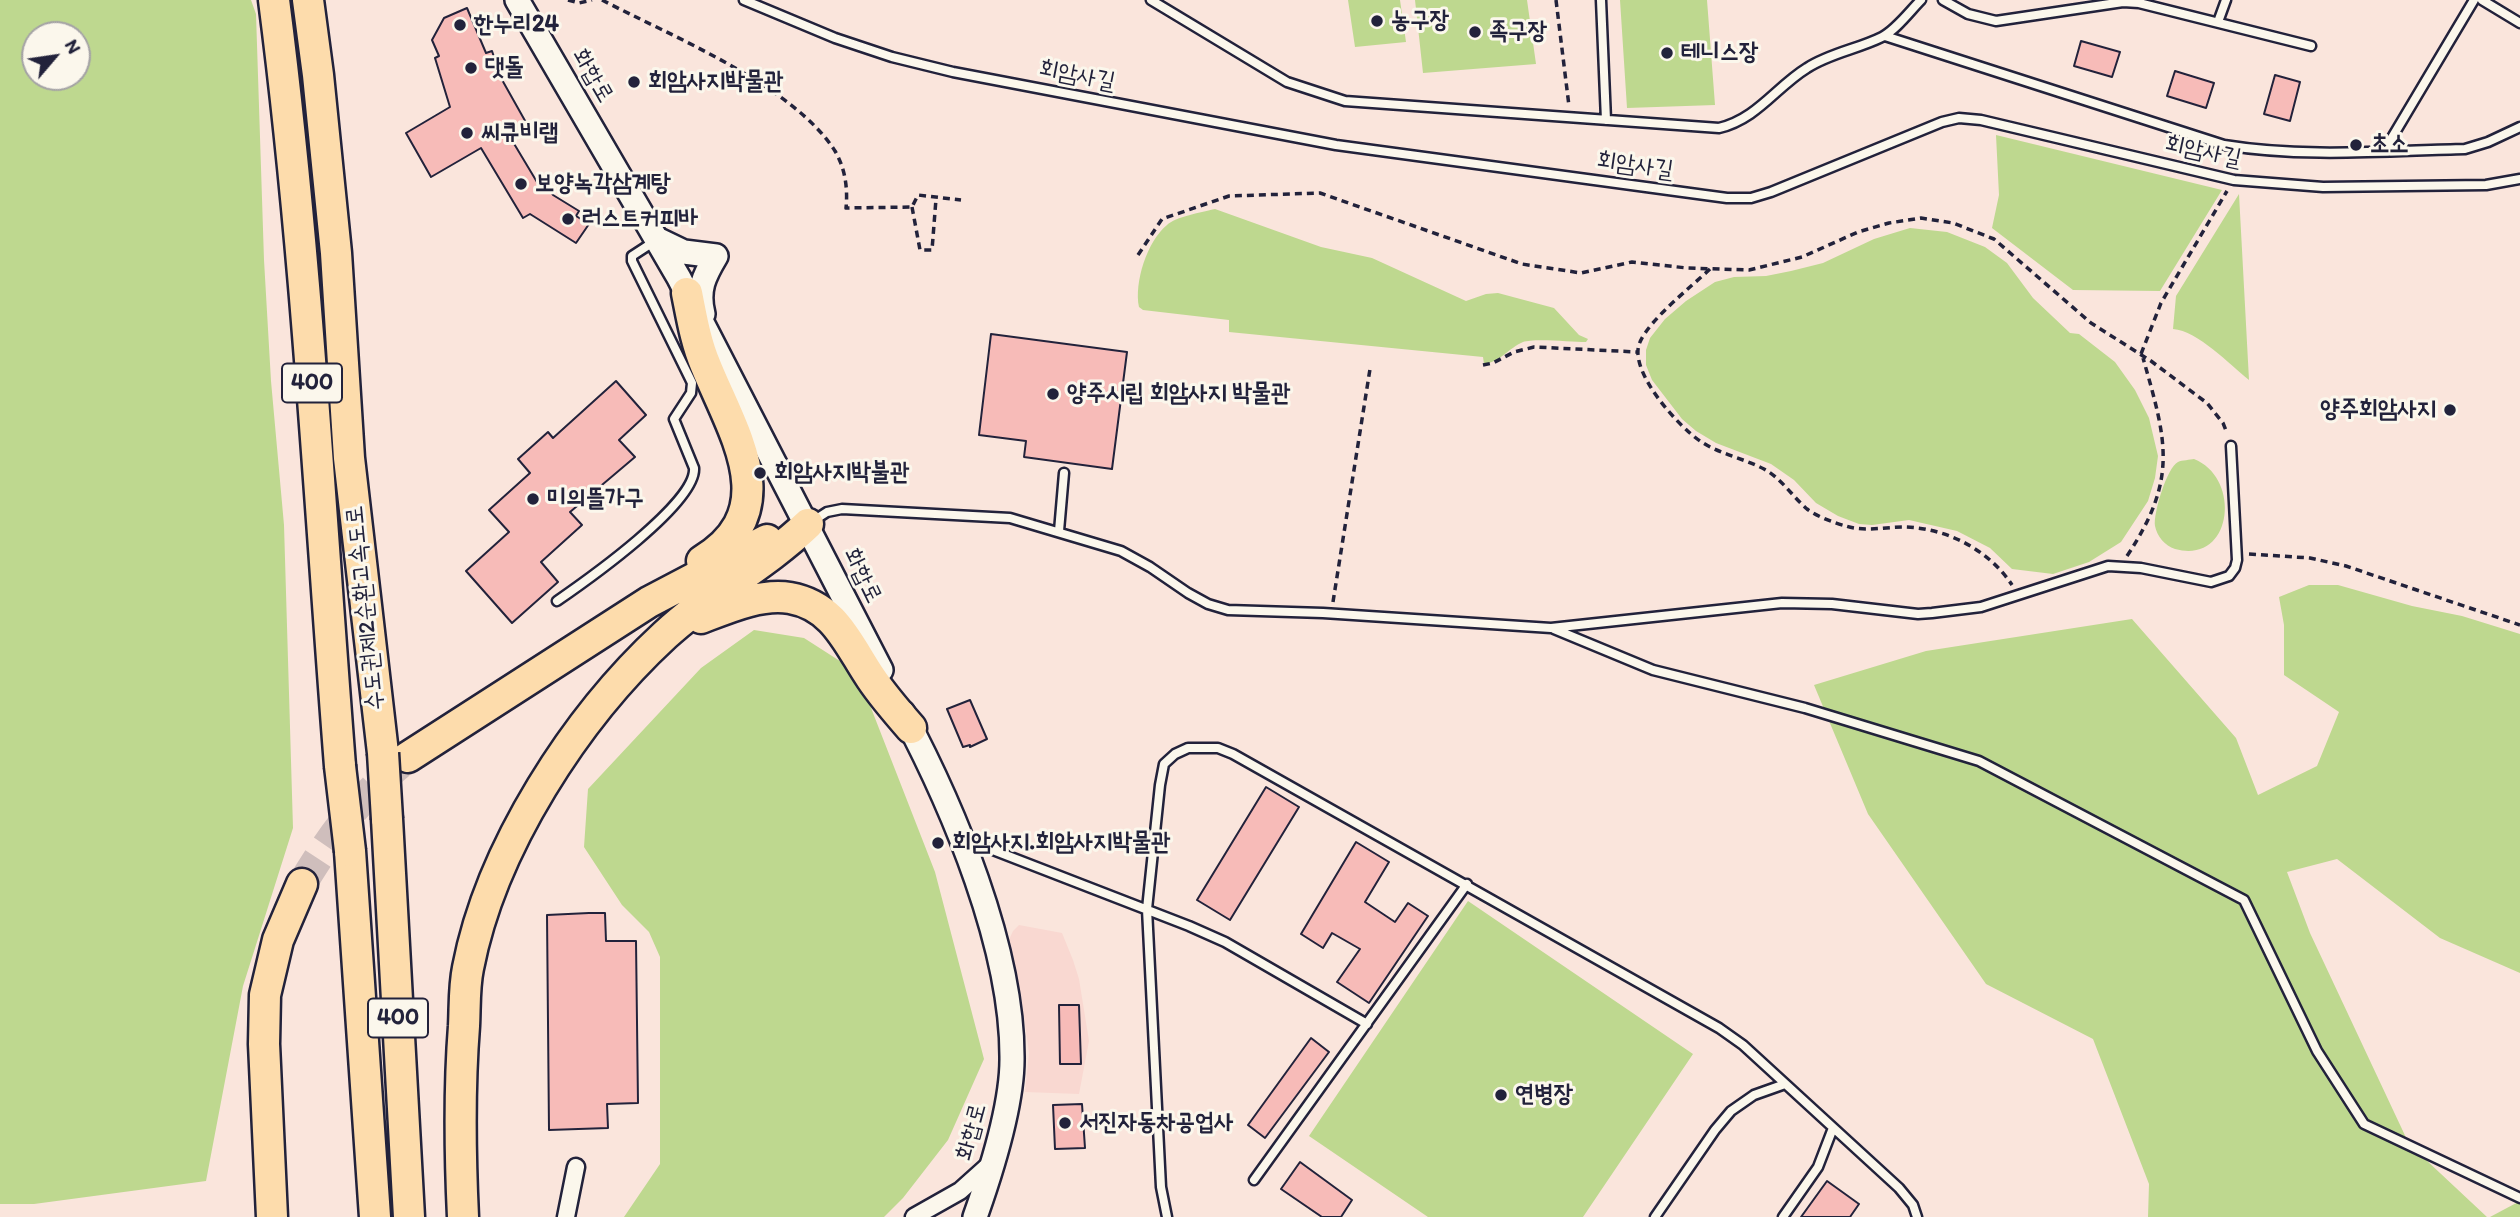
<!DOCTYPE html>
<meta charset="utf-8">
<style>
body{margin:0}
#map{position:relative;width:2520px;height:1217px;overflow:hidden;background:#fae5dc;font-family:Itim,sans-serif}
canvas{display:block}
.north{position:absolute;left:21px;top:21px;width:70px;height:70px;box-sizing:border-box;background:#fbf7ec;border:2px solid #a4a2a5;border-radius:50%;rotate:61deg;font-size:19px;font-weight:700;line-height:28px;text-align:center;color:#22223b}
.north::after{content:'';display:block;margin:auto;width:24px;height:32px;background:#22223b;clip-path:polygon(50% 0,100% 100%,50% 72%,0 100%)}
</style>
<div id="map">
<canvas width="2520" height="1217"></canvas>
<div class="north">N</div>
</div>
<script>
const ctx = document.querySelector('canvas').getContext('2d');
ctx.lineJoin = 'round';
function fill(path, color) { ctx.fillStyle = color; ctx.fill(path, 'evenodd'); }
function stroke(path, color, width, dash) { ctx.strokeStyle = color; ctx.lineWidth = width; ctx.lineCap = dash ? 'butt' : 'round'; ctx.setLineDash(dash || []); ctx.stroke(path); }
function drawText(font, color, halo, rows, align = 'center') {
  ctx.font = font + ' Itim,"Poor Story",sans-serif'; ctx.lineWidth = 6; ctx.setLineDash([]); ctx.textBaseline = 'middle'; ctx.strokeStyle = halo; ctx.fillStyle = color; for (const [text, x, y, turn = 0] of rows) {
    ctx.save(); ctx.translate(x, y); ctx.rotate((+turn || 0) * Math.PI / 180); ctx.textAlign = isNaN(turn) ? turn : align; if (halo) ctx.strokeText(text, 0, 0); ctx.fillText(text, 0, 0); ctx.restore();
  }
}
const built = new Path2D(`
 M 1019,925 L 1062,933 L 1073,960 L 1079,979 L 1089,1041 L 1079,1094 L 1025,1092 L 1029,1053 L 1021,995 L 1007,944 L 1013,931 Z`);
const green = new Path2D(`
 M 0,0 L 251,0 L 256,14 L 264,260 L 271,381 L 284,525 L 293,828 L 243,986 L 206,1181 L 34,1204 L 0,1204 ZM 35,35 L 77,35 L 77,77 L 35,77 Z
 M 1348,0 L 1400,0 L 1406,42 L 1355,47 Z
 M 1415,0 L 1527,0 L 1536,64 L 1423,73 Z
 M 1620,0 L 1707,0 L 1715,105 L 1627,108 Z
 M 1996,135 L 2222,190 L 2160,291 L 2073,290 L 1992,228 L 1999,195 Z
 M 2239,194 L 2249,380 C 2229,364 2198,331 2173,329 L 2176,296 Z
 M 1215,209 L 1321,247 L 1372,258 L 1466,301 L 1486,294 L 1498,293 L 1554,308 L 1579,335 L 1588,339 L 1586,342 C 1572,342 1534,338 1523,342 C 1509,348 1500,362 1484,364 L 1483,357 L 1229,332 L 1229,320 L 1143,310 L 1139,307 C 1134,283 1147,241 1167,225 C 1175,217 1202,212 1215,209 Z
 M 1910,228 L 1947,232 L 1985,247 L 2007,263 L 2033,298 L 2070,333 L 2079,334 L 2115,362 L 2135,390 L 2149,418 L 2158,456 L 2155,478 L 2148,501 L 2121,542 L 2089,562 L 2053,574 L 2012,569 L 1990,548 L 1957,531 L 1909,520 L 1872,525 L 1859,524 L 1838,516 L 1816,503 L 1794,480 L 1771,464 L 1716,443 L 1696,431 L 1682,419 L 1652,380 L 1646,365 L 1646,350 L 1650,338 L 1665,319 L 1686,301 L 1715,282 L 1734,277 L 1766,276 L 1791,271 L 1823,263 L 1874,239 Z
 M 2194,459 C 2242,478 2233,565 2175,549 C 2165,546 2157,536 2155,526 C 2153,514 2167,467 2178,462 C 2182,460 2190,460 2194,459 Z
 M 2309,585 L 2338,585 L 2412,606 L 2462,616 L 2520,634 L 2520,973 L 2440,938 L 2337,859 L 2287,872 L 2310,933 L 2409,1144 L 2487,1217 L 2148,1217 L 2149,1184 L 2093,1039 L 1986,984 L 1868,814 L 1814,685 L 1926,651 L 2132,619 L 2236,738 L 2258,795 L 2317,766 L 2339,712 L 2284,675 L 2284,625 L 2279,597 Z
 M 754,630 L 804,638 L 857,672 L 935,872 L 984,1059 L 948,1140 L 903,1198 L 884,1217 L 624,1217 L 660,1164 L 660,957 L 649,932 L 622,905 L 584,847 L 588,789 L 701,668 Z
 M 1468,901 L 1693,1054 L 1583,1217 L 1428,1217 L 1309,1136 Z
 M 2520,1201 L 2520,1217 L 2490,1217 Z`);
const building = new Path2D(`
 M 467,8 L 486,53 L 492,51 L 501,78 L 528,126 L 510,137 L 540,187 L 546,184 L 553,195 L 579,211 L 576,216 L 589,224 L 576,243 L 530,214 L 523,218 L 481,148 L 431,177 L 406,133 L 450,107 L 435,58 L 439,56 L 432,40 L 444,18 Z
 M 2081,41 L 2120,52 L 2112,77 L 2074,66 Z
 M 2175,71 L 2214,83 L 2206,108 L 2167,96 Z
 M 2275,75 L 2300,82 L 2290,121 L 2264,114 Z
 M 991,334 L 1127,352 L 1112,469 L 1024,457 L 1026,441 L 979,435 Z
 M 616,381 L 646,415 L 619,440 L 635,457 L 570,512 L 582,525 L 541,562 L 558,582 L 512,623 L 466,571 L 509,532 L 489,510 L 530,473 L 518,459 L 548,432 L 553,438 Z
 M 970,700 L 987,739 L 970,747 L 970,745 L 963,747 L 947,709 Z
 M 1266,787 L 1299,807 L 1230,920 L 1197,900 Z
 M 1356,842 L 1389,862 L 1365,902 L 1395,922 L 1408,903 L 1428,916 L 1369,1003 L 1337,982 L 1360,949 L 1332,933 L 1323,948 L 1301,934 Z
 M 589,913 L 605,913 L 606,941 L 636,941 L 638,1103 L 607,1104 L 608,1128 L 549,1130 L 547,915 Z
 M 1059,1005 L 1079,1005 L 1081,1064 L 1060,1064 Z
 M 1311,1038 L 1329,1052 L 1265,1138 L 1248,1125 Z
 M 1082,1104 L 1085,1148 L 1055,1149 L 1053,1105 Z
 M 1300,1162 L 1352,1200 L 1341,1217 L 1322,1217 L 1281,1189 Z
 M 1827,1181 L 1859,1204 L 1850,1217 L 1801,1217 Z`);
const highwayTunnel = new Path2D(`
 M 302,884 C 331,836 357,800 400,764`);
const path = new Path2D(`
 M 568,0 L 579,3 L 592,0
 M 602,0 C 671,36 793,85 835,151 C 845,168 848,188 846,208 L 912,207 L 918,195 L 961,200
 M 1556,0 L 1569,106
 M 912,207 L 920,250 L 932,250 L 936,199
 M 1138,255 L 1162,219 L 1229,196 L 1320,193 L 1522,264 L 1581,273 L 1632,262 L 1687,268 L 1749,270 L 1802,257 L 1858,232 L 1889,223 L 1921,218 L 1953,223 L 1994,239 L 2091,323 L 2151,361 L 2207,403 L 2223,423 L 2227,433
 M 1710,269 C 1691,287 1650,319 1640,342 C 1627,370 1678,426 1700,441 C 1719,454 1743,458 1764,469 C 1781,478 1792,496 1807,509 C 1816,516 1834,523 1846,526 C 1865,532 1885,527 1904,527 C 1947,528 1989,550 2012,585
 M 2141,354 L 2161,303 L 2227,191
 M 1483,365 L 1493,363 L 1514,352 L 1534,347 L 1637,352
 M 2249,554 L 2310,558 L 2346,566 L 2520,625
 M 2127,556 C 2178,479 2167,442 2143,358
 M 1333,602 L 1370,369`);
const lane = new Path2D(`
 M 744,0 L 835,38 L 892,57 L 953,72 L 1336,145 L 1727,198 L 1751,198 L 1771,192 L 1942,122 L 1959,118 L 1981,120 L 2234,180 L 2323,187 L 2486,185 L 2520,179
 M 1151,0 L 1287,82 L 1345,101 L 1719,128 C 1757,119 1776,87 1807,68 C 1830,53 1858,49 1882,37 C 1896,30 1910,11 1921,0
 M 1601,0 L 1606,120
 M 1943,0 L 1968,14 L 1996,21 L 2123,2 L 2139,3 L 2311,46
 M 2482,0 L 2520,23
 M 2218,22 L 2226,0
 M 1885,36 L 2224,145 C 2304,158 2384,151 2465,149 L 2488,142 L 2520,127
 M 2384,151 L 2474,0
 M 813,521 L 827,512 L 842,509 L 1010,518 L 1121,551 L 1150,567 L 1188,593 L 1208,604 L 1228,610 L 1323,613 L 1551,628 L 1782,603 L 1832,604 L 1918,614 L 1932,613 L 1981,607 L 2108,566 L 2141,568 L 2211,582 L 2229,576 L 2235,568 L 2237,560 L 2231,446
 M 1059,531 L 1064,473
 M 557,601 C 586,581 697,503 694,468 L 674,419 L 691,393 L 692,383 L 632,261 L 632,256 L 655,241
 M 1554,629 L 1653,670 L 1805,708 L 1979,761 L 2244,900 L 2317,1051 L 2364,1124 L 2520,1198
 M 967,840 L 1189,926 L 1225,942 L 1367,1024
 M 1254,1180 L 1467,884
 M 1167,1217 L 1161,1187 L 1147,909 L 1160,785 L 1164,764 L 1175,754 L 1188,748 L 1218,748 L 1233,754 L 1719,1028 L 1743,1045 L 1899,1188 L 1913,1205 L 1917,1217
 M 1655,1217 L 1715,1130 L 1731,1111 L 1754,1095 L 1785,1084
 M 1783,1217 L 1818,1167 L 1833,1128`);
const street = new Path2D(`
 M 566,1217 L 576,1167
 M 914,1217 L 960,1191 L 989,1165`);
const secondary = new Path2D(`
 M 517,0 L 679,278 L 881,670
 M 657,239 L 684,252 L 716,256 C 704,276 697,290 703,314
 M 903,713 C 954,809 1012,947 1012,1056 C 1013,1104 991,1172 975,1217`);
const highway = new Path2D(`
 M 274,0 C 307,255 320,511 340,766
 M 308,0 L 318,75 L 336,253 L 349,458 L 383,753
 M 687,293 C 692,318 696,343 706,366 C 733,433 786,510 702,561
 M 701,618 C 727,608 761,593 790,598 C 835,606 848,644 871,678 C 883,696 897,712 911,728
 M 408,757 L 649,602 L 767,540
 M 387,819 L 409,1217
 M 350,851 L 375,1217
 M 272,1217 L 264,1044 L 265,995 L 278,940 L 302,884
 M 463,1217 C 460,1153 459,1090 464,1026 C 465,1007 464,987 468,968 C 491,848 576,717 665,635 C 709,594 764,566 808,524`);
const highwayBridge = new Path2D(`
 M 383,753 L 387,819
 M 340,766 L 350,851`);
const markers = [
 [1377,21,7,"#22223b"],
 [460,25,7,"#22223b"],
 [1475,32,7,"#22223b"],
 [1667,53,7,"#22223b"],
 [471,68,7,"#22223b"],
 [634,82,7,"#22223b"],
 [467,133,7,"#22223b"],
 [2356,145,7,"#22223b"],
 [521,184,7,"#22223b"],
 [568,219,7,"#22223b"],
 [1053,394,7,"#22223b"],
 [2450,410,7,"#22223b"],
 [760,473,7,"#22223b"],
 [533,499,7,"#22223b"],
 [938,843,7,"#22223b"],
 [1501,1095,7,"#22223b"],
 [1065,1123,7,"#22223b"]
];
const shields = [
 [312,383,60],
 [398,1018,60]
];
const shieldNames = [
 ["400",312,383],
 ["400",398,1018]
];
const poiNames = [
 ["농구장",1391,21],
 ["한누리24",474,25],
 ["족구장",1489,32],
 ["테니스장",1681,53],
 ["댓돌",485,68],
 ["회암사지박물관",648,82],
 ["씨큐비랩",481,133],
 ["초소",2370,145],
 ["보양녹각삼계탕",535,184],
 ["러스트커피바",582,219],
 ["양주시립 회암사지 박물관",1067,394],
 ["양주회암사지",2436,410,"right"],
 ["회암사지박불관",774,473],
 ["미의뜰가구",547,499],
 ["회암사지.회암사지박물관",952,843],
 ["연병장",1515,1095],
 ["서진자동차공업사",1079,1123]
];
const streetNames = [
 ["화합로",592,76,60],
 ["회암사길",1077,76,11],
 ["회암사길",2203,152,12],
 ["회암사길",1635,166,8],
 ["화합로",862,576,64],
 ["수도권제2순환고속도로",366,608,-96],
 ["화합로",972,1132,-75]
];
fill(built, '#f9d8d1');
fill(green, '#bed88f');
fill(building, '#f7bbb8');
stroke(building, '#22223b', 2);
stroke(highwayTunnel, '#cfbebc', 30, [30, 15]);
stroke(lane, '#22223b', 13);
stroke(street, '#22223b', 21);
stroke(secondary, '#22223b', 28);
stroke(highway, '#22223b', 35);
stroke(path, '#22223b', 3.5, [7, 5]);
stroke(lane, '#fbf7ec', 8);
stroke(street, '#fbf7ec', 16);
stroke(secondary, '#fbf7ec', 23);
stroke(highway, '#fddcac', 30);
stroke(highwayBridge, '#22223b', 35, []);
stroke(highwayBridge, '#fddcac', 30);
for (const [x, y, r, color] of markers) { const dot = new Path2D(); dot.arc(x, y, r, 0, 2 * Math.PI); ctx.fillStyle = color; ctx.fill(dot); stroke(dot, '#fbf7ec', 2.5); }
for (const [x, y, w] of shields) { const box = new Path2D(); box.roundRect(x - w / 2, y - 19.5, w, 39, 5); ctx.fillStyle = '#fbf7ec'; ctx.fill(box); stroke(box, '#22223b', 2); }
drawText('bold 23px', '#22223b', null, shieldNames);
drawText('bold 24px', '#22223b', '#fbf7ec', poiNames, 'left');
drawText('24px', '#22223b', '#fbf7ec', streetNames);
</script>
